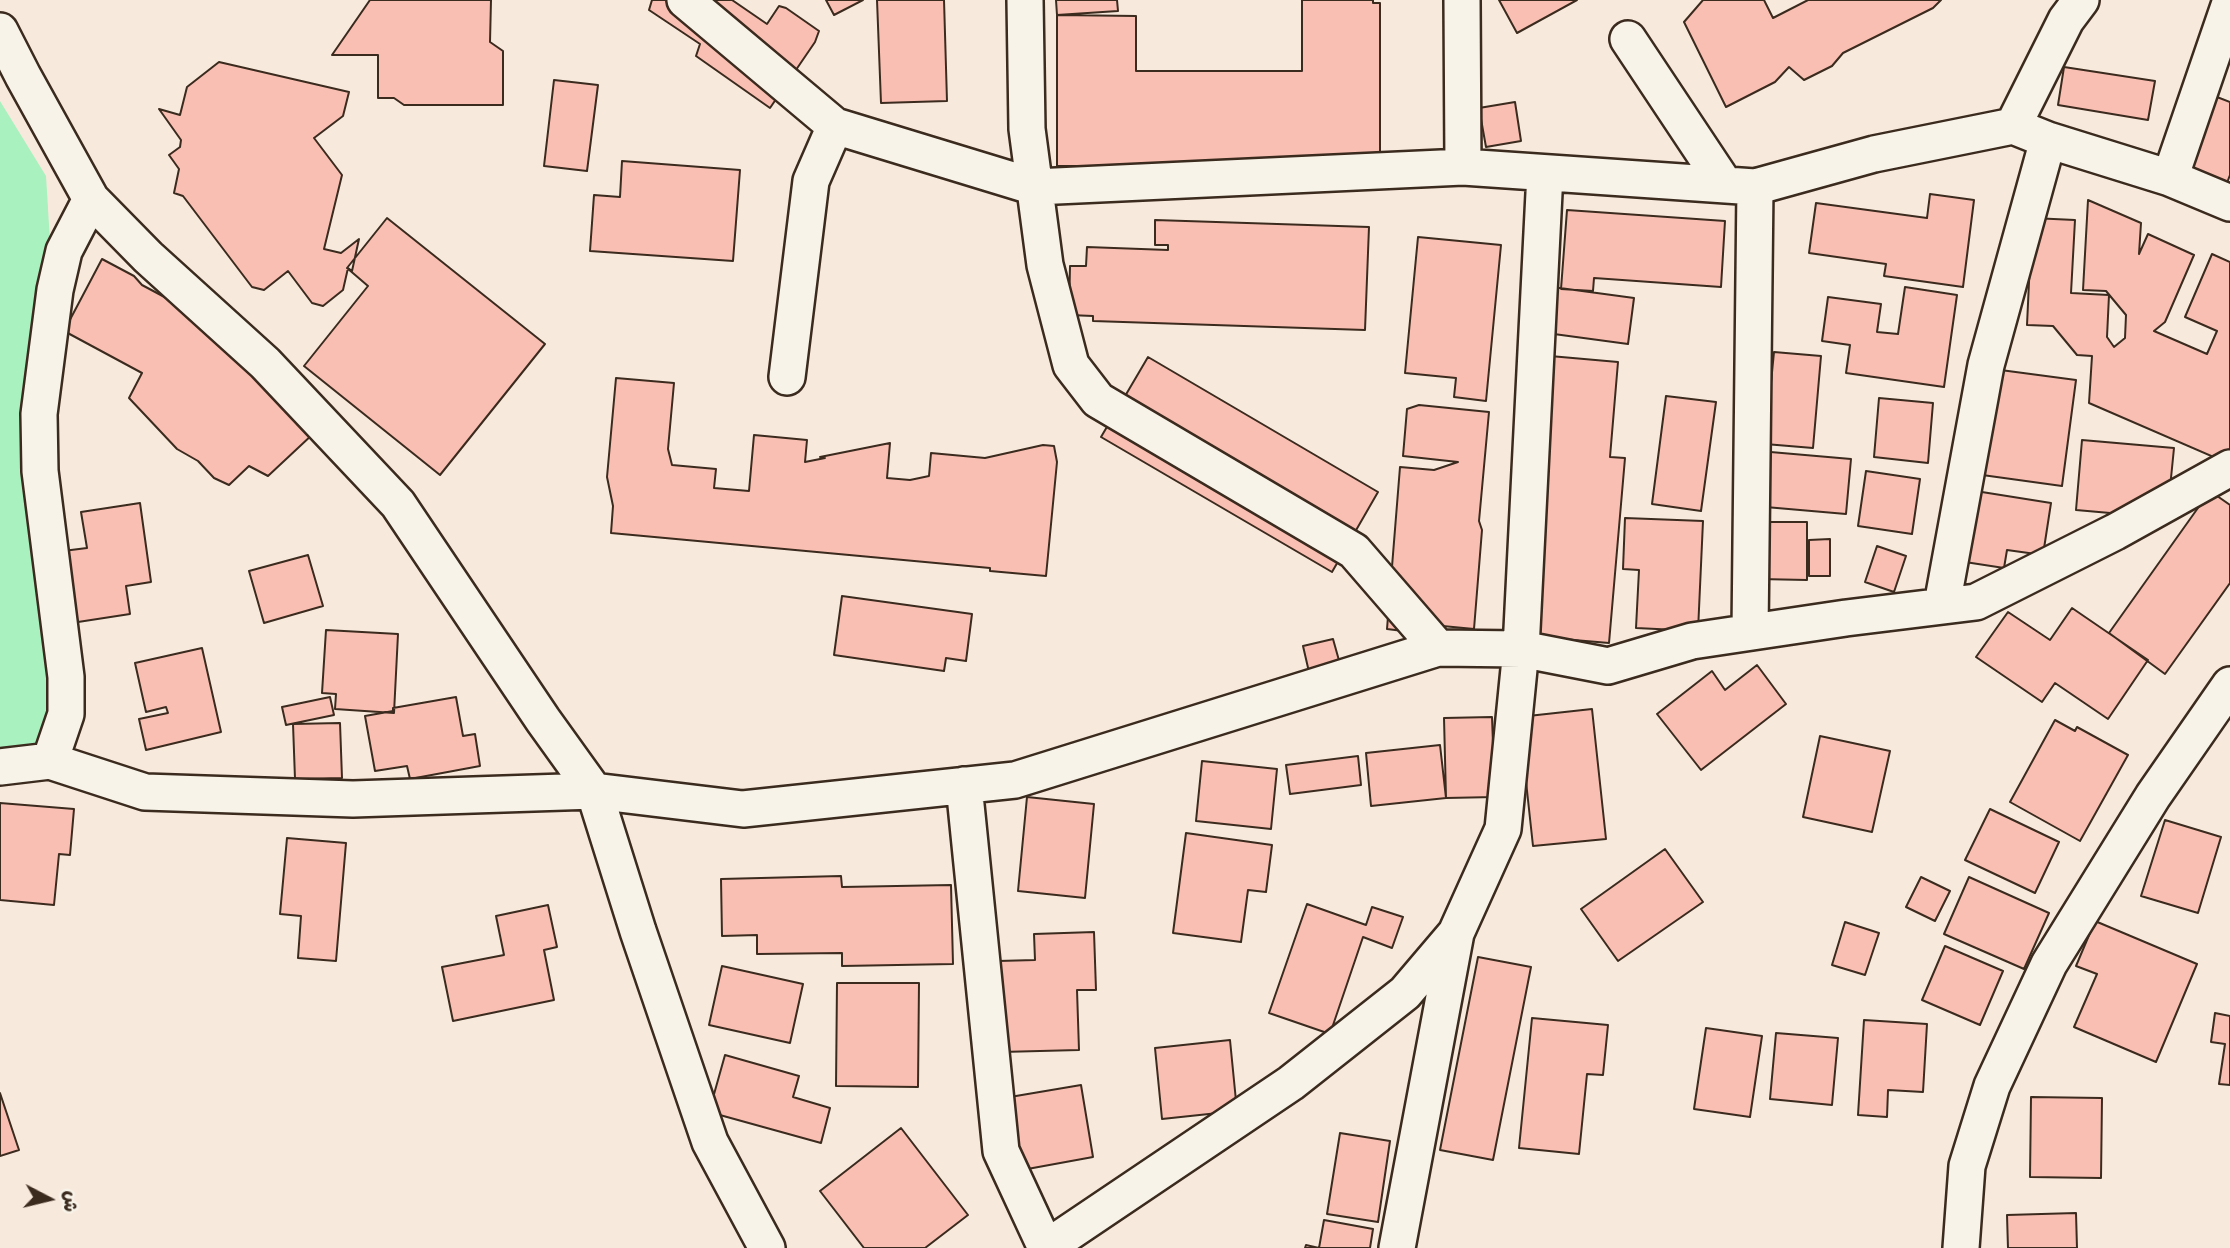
<!DOCTYPE html>
<meta charset="utf-8">
<style>
body{margin:0}
#map{position:relative;width:2230px;height:1248px;overflow:hidden;background:#f8e9dd;font-family:Kalam,"Playpen Sans Arabic",sans-serif}
canvas{display:block}
.north{position:absolute;left:14px;top:1164px;width:70px;height:70px;-webkit-text-stroke:5px #f7f3e8;paint-order:stroke;rotate:97deg;font-size:19px;font-weight:700;line-height:28px;text-align:center;color:#3b2a1e}
.north::after{content:'';display:block;margin:auto;width:24px;height:32px;background:#3b2a1e;clip-path:polygon(50% 0,100% 100%,50% 72%,0 100%)}
</style>
<div id="map">
<canvas width="2230" height="1248"></canvas>
<div class="north">ش</div>
</div>
<script>
const ctx = document.querySelector('canvas').getContext('2d');
ctx.lineJoin = 'round';
function fill(path, color) { ctx.fillStyle = color; ctx.fill(path, 'evenodd'); }
function stroke(path, color, width, dash) { ctx.strokeStyle = color; ctx.lineWidth = width; ctx.lineCap = dash ? 'butt' : 'round'; ctx.setLineDash(dash || []); ctx.stroke(path); }
const green = new Path2D(`
 M 0,101 L 46,176 L 50,241 L 64,692 L 45,745 L 0,758 Z`);
const building = new Path2D(`
 M 370,0 L 491,0 L 490,42 L 503,51 L 503,105 L 404,105 L 394,98 L 378,98 L 378,55 L 332,55 Z
 M 652,0 L 732,0 L 767,24 L 779,6 L 786,8 L 819,31 L 815,42 L 770,108 L 696,56 L 700,44 L 649,10 Z
 M 826,0 L 863,0 L 834,15 Z
 M 877,0 L 944,0 L 947,101 L 881,103 Z
 M 1056,0 L 1117,0 L 1118,11 L 1057,15 Z
 M 1302,0 L 1373,0 L 1373,3 L 1380,3 L 1380,166 L 1057,166 L 1057,15 L 1136,16 L 1136,71 L 1302,71 Z
 M 1499,0 L 1577,0 L 1517,33 Z
 M 1703,0 L 1764,0 L 1773,18 L 1808,0 L 1941,0 L 1933,8 L 1843,53 L 1832,66 L 1804,80 L 1789,67 L 1775,82 L 1726,107 L 1684,22 Z
 M 219,62 L 349,92 L 343,116 L 314,138 L 342,175 L 324,249 L 341,253 L 359,239 L 352,271 L 348,268 L 343,290 L 323,306 L 312,303 L 288,271 L 264,290 L 252,287 L 183,196 L 174,193 L 179,169 L 169,155 L 180,147 L 181,140 L 159,109 L 180,115 L 187,87 Z
 M 2064,67 L 2155,81 L 2148,120 L 2058,105 Z
 M 554,80 L 598,85 L 587,171 L 544,166 Z
 M 2217,97 L 2230,102 L 2230,175 L 2225,188 L 2186,172 Z
 M 1515,102 L 1521,141 L 1486,147 L 1479,108 Z
 M 622,161 L 740,170 L 733,261 L 590,251 L 594,195 L 620,197 Z
 M 1930,194 L 1974,200 L 1963,287 L 1884,276 L 1886,264 L 1809,253 L 1816,203 L 1927,218 Z
 M 2088,200 L 2141,223 L 2139,254 L 2148,234 L 2194,255 L 2165,322 L 2154,331 L 2207,354 L 2217,331 L 2185,317 L 2212,254 L 2230,262 L 2230,464 L 2089,403 L 2092,356 L 2077,355 L 2053,326 L 2027,325 L 2032,218 L 2075,220 L 2071,293 L 2109,295 L 2107,337 L 2114,347 L 2125,338 L 2126,315 L 2106,291 L 2083,290 Z
 M 1567,210 L 1725,221 L 1721,287 L 1594,278 L 1593,291 L 1561,289 Z
 M 387,218 L 545,344 L 440,475 L 304,366 L 368,286 L 347,268 Z
 M 1155,220 L 1369,227 L 1365,330 L 1093,321 L 1093,316 L 1069,315 L 1070,266 L 1086,266 L 1087,247 L 1168,250 L 1168,245 L 1155,245 Z
 M 1418,237 L 1501,245 L 1486,401 L 1454,397 L 1456,378 L 1405,373 Z
 M 102,259 L 134,276 L 142,285 L 217,325 L 314,433 L 268,476 L 249,466 L 229,485 L 214,478 L 198,461 L 177,449 L 129,398 L 142,373 L 64,331 Z
 M 1545,286 L 1634,298 L 1628,344 L 1539,332 Z
 M 1905,287 L 1957,295 L 1944,387 L 1846,373 L 1850,345 L 1822,341 L 1828,297 L 1881,304 L 1877,332 L 1898,334 Z
 M 1774,352 L 1821,356 L 1813,448 L 1765,444 Z
 M 1550,356 L 1618,362 L 1610,457 L 1625,458 L 1609,643 L 1527,636 Z
 M 1148,357 L 1378,492 L 1332,572 L 1101,437 Z
 M 1993,369 L 2076,380 L 2062,486 L 1975,474 Z
 M 616,378 L 674,383 L 668,449 L 672,465 L 716,469 L 714,488 L 749,491 L 754,435 L 807,440 L 805,462 L 825,458 L 820,457 L 890,443 L 887,478 L 910,480 L 929,476 L 931,453 L 985,458 L 1043,445 L 1054,446 L 1057,462 L 1046,576 L 990,571 L 990,568 L 611,533 L 613,506 L 607,477 Z
 M 1666,396 L 1716,402 L 1701,511 L 1652,504 Z
 M 1879,398 L 1933,403 L 1928,463 L 1874,457 Z
 M 1419,405 L 1489,412 L 1479,521 L 1482,530 L 1474,629 L 1432,625 L 1411,632 L 1387,629 L 1400,467 L 1434,470 L 1458,462 L 1403,456 L 1407,409 Z
 M 2082,440 L 2174,448 L 2167,518 L 2076,510 Z
 M 1759,451 L 1851,459 L 1846,514 L 1754,506 Z
 M 1866,471 L 1920,479 L 1912,534 L 1858,526 Z
 M 1963,489 L 2051,503 L 2043,555 L 2007,550 L 2004,568 L 1952,560 Z
 M 2210,491 L 2230,505 L 2230,583 L 2165,674 L 2109,633 Z
 M 140,503 L 151,582 L 126,586 L 130,614 L 65,624 L 55,552 L 87,548 L 81,512 Z
 M 1625,518 L 1703,521 L 1698,631 L 1636,628 L 1639,570 L 1623,569 Z
 M 1759,522 L 1807,522 L 1807,580 L 1759,579 Z
 M 1830,539 L 1830,576 L 1809,576 L 1809,540 Z
 M 1877,546 L 1906,556 L 1894,592 L 1865,582 Z
 M 308,555 L 323,606 L 264,623 L 249,571 Z
 M 842,596 L 972,614 L 966,661 L 946,658 L 944,671 L 834,655 Z
 M 2072,608 L 2148,660 L 2108,719 L 2055,683 L 2042,702 L 1976,657 L 2008,612 L 2050,640 Z
 M 326,630 L 398,634 L 394,713 L 335,709 L 336,694 L 322,693 Z
 M 1333,639 L 1340,664 L 1309,672 L 1303,646 Z
 M 202,648 L 221,732 L 146,750 L 139,719 L 168,713 L 166,707 L 146,712 L 135,663 Z
 M 1757,665 L 1786,704 L 1701,770 L 1657,714 L 1712,671 L 1725,690 Z
 M 330,697 L 334,715 L 286,725 L 282,707 Z
 M 456,697 L 463,736 L 475,734 L 480,766 L 410,779 L 407,766 L 375,771 L 365,716 L 393,711 L 393,708 Z
 M 1592,709 L 1606,839 L 1533,846 L 1519,717 Z
 M 1492,717 L 1495,797 L 1446,798 L 1444,718 Z
 M 2055,720 L 2075,731 L 2077,727 L 2128,755 L 2080,841 L 2010,802 Z
 M 340,723 L 342,778 L 295,779 L 293,724 Z
 M 1820,736 L 1890,751 L 1872,832 L 1803,817 Z
 M 1440,745 L 1446,798 L 1371,806 L 1366,753 Z
 M 1358,756 L 1361,785 L 1290,794 L 1286,765 Z
 M 1202,761 L 1277,769 L 1271,829 L 1196,821 Z
 M 1027,797 L 1094,804 L 1085,898 L 1018,891 Z
 M 0,803 L 74,809 L 70,855 L 59,854 L 54,905 L 0,900 Z
 M 1990,809 L 2059,842 L 2035,893 L 1965,860 Z
 M 2165,820 L 2221,837 L 2198,913 L 2141,896 Z
 M 1186,833 L 1272,845 L 1266,892 L 1248,890 L 1241,942 L 1173,933 Z
 M 287,838 L 346,843 L 336,961 L 298,958 L 301,916 L 280,914 Z
 M 1665,849 L 1703,902 L 1618,961 L 1581,909 Z
 M 841,876 L 842,887 L 951,885 L 953,964 L 842,966 L 842,953 L 757,954 L 757,935 L 722,936 L 721,879 Z
 M 1921,877 L 1950,891 L 1935,921 L 1906,907 Z
 M 1969,877 L 2049,913 L 2024,969 L 1944,934 Z
 M 1307,904 L 1366,925 L 1372,907 L 1403,917 L 1392,948 L 1363,937 L 1330,1034 L 1269,1013 Z
 M 548,905 L 557,947 L 544,950 L 554,1000 L 453,1021 L 442,967 L 504,955 L 496,916 Z
 M 2095,921 L 2197,964 L 2156,1062 L 2074,1027 L 2097,974 L 2076,966 Z
 M 1845,922 L 1879,933 L 1865,975 L 1832,965 Z
 M 1094,932 L 1096,990 L 1077,990 L 1079,1050 L 1001,1052 L 998,961 L 1035,960 L 1034,934 Z
 M 1945,946 L 2003,971 L 1980,1025 L 1922,1000 Z
 M 1478,957 L 1531,967 L 1493,1160 L 1440,1150 Z
 M 722,966 L 803,984 L 790,1043 L 709,1025 Z
 M 837,983 L 919,983 L 918,1087 L 836,1086 Z
 M 2215,1013 L 2230,1016 L 2230,1085 L 2219,1084 L 2225,1044 L 2211,1042 Z
 M 1532,1018 L 1608,1025 L 1603,1075 L 1587,1074 L 1579,1154 L 1519,1148 Z
 M 1864,1020 L 1927,1024 L 1923,1092 L 1888,1090 L 1887,1117 L 1858,1115 Z
 M 1706,1028 L 1762,1036 L 1750,1117 L 1694,1109 Z
 M 1776,1033 L 1838,1038 L 1832,1105 L 1770,1099 Z
 M 1230,1040 L 1237,1111 L 1162,1119 L 1155,1048 Z
 M 725,1055 L 799,1076 L 793,1097 L 830,1108 L 821,1143 L 709,1112 Z
 M 1081,1085 L 1093,1157 L 1022,1170 L 1010,1097 Z
 M 0,1093 L 19,1150 L 0,1156 Z
 M 2031,1097 L 2102,1098 L 2101,1178 L 2030,1177 Z
 M 901,1128 L 968,1215 L 925,1248 L 864,1248 L 820,1191 Z
 M 1340,1133 L 1390,1141 L 1378,1222 L 1327,1214 Z
 M 2076,1213 L 2077,1248 L 2008,1248 L 2007,1215 Z
 M 1324,1220 L 1373,1229 L 1370,1248 L 1305,1248 L 1306,1245 L 1319,1248 Z`);
const street = new Path2D(`
 M 685,0 L 835,126 L 1035,187 L 1463,167 L 1755,187 L 1874,154 L 2013,126 L 2048,140 L 2170,178 L 2230,203
 M 1025,0 L 1027,129 L 1045,265 L 1071,365 L 1098,400 L 1354,551 L 1438,648 L 1521,649 L 1608,666 L 1692,641 L 1846,618 L 1976,602 L 2115,532 L 2230,468
 M 1462,0 L 1463,167
 M 0,31 L 23,76 L 91,199 L 148,257 L 265,363 L 398,504 L 543,720 L 594,791 L 743,809 L 1015,780 L 1438,648
 M 1628,39 L 1725,185
 M 2013,126 L 2066,20 L 2081,0
 M 2170,178 L 2230,3
 M 787,377 L 811,181 L 835,126
 M 1942,605 L 1986,365 L 2048,140
 M 1750,632 L 1755,187
 M 50,761 L 145,792 L 353,799 L 594,791 L 638,931 L 710,1142 L 767,1248
 M 0,767 L 50,761 L 66,714 L 66,677 L 40,471 L 39,414 L 55,290 L 64,251 L 91,199
 M 964,785 L 1001,1151 L 1046,1248
 M 1046,1248 L 1291,1083 L 1405,993 L 1456,933 L 1503,829 L 1521,649 L 1545,173
 M 1397,1248 L 1456,933
 M 1961,1248 L 1967,1166 L 1992,1086 L 2049,964 L 2153,796 L 2230,685`);
fill(green, '#a9f1be');
fill(building, '#fabfb3');
stroke(building, '#3b2a1e', 2);
stroke(street, '#3b2a1e', 40);
stroke(street, '#f7f3e8', 35);
</script>
